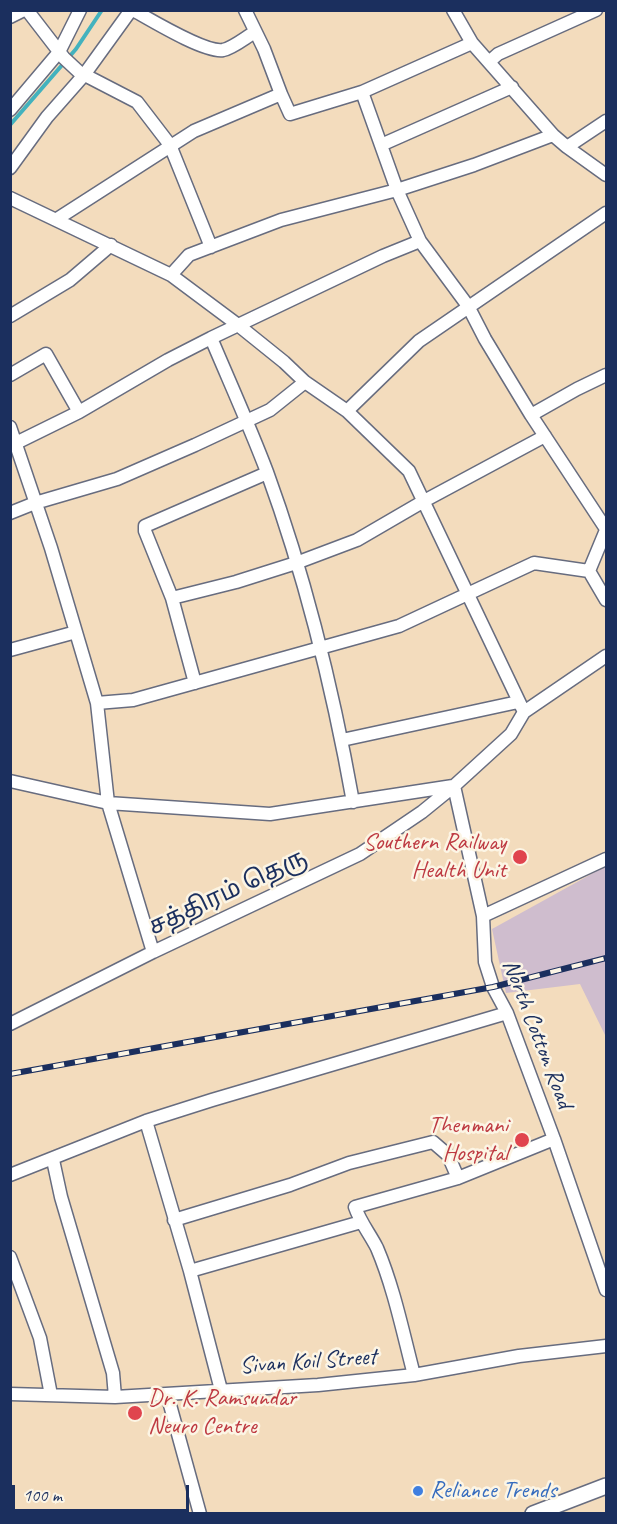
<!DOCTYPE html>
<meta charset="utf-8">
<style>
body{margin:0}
#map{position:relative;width:617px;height:1524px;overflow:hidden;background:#f3dcbd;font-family:Caveat,sans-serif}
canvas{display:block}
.frame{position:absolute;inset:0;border:12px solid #1b2f5e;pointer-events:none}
.scale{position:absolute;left:12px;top:1485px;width:177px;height:27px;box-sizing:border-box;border:3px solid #1b2f5e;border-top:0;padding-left:8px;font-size:18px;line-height:21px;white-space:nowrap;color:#1b2f5e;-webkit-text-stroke:4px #fcf5e5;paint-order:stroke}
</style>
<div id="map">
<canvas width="617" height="1524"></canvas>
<div class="frame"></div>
<div class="scale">100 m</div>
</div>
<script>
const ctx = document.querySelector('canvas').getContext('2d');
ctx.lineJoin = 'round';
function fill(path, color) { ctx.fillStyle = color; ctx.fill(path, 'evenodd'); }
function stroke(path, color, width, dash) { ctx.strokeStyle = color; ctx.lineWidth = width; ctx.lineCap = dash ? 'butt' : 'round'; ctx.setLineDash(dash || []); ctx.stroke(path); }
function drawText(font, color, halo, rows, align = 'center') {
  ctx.font = font + ' Caveat,"Noto Sans Tamil",sans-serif'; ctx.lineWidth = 5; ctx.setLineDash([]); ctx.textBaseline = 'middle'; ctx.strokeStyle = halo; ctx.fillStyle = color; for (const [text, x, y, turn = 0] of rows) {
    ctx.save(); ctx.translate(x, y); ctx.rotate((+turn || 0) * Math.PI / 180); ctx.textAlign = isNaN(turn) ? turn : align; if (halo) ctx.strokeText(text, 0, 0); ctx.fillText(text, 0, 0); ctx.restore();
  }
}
const industrial = new Path2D(`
 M 606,866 L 606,1037 L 580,984 L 506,993 L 492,929 Z`);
const stream = new Path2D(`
 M 10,125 L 76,49 L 102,10`);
const minor = new Path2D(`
 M 27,10 L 64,58 L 79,72 L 137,102 L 170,145 L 211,247
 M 133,10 C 151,20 205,53 223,50 C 233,48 246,37 255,32
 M 245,10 L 264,49 L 281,94
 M 453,10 L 472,43 L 553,135 L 567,147 L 606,121
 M 10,17 L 24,10
 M 489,62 L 498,54 L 596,10
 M 362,92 L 397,190 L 420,241 L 468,306 L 485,339 L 531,415 L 606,529
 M 10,110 L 59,52 L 80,10
 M 381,145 L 512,87
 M 567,147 L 606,175
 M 10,168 L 47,117 L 84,75 L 131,10
 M 10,198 L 171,275 L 238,325 L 284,362 L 305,382 L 347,411 L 409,471 L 524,712
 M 57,219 L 194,131 L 281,94 L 290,114 L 362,92 L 472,43
 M 171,275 L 189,255 L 281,220 L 397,190 L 474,165 L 553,135
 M 10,316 L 70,280 L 111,245
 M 211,338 C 230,383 250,427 267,472 C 306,579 333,690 353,802
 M 10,375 L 46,354 L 79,412
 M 347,411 L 419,341 L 606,213
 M 531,415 L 577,389 L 606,375
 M 10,427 L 51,548 L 97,703 L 108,803 L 153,952
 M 12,445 L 79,412 L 168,360 L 211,338 L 383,256 L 420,241
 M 10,513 L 35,503 L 117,479 L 195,445 L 270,410 L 305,382
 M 589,571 L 606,600
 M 172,598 L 236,582 L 296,563 L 357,540 L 424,501 L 545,436
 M 10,650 L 76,632
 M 195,683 L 172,598 L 145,531 L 145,526 L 267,473
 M 97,703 L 133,700 L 399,626 L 534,563 L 589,571 L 606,530
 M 342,740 L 518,702
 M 10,781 L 108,803 L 270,814 L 453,786
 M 454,786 L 483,916 L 485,962 L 493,987 L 507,1013 L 554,1139 L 606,1290
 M 483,916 L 606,859
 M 10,1024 L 153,952 L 360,854 L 422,812 L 454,786 L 511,734 L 524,712 L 606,656
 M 146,1121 L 190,1271 L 221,1390
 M 53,1160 L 61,1197 L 113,1373 L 115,1397
 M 10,1175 L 146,1121 L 212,1100 L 507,1013
 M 174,1220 L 290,1185 L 349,1163 L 433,1142 L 448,1155 L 458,1178
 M 10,1257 L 40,1338 L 51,1395
 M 190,1271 L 361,1222
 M 414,1375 C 403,1333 394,1288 377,1248 C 370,1234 360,1222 355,1207 L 458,1178 L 554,1139
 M 10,1394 L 115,1397 L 318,1385 L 414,1375 L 519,1356 L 606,1346
 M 167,1394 L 200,1514`);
const major = new Path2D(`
 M 533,1514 L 606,1486`);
const rail = new Path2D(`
 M 10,1074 L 493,987 L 606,958`);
const markers = [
 [520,857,8,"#e0444e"],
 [522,1140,8,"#e0444e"],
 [135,1413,8,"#e0444e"],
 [418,1491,6,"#3f7fe0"]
];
const healthNames = [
 ["Southern Railway",506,843],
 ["Health Unit",506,871],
 ["Thenmani",508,1126],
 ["Hospital",508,1154],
 ["Dr. K. Ramsundar",148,1399,"left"],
 ["Neuro Centre",148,1427,"left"]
];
const streetNames = [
 ["சத்திரம் தெரு",228,893,-25],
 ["North Cotton Road",537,1034,69],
 ["Sivan Koil Street",308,1362,-4]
];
const shopNames = [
 ["Reliance Trends",430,1491]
];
fill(industrial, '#cfbdce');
stroke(stream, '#43b2be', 4);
stroke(minor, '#676c7f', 15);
stroke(major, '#676c7f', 18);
stroke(minor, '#fff', 12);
stroke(major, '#fff', 15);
stroke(rail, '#1b2f5e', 6);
stroke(rail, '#fcf5e5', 4, [11]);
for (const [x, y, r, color] of markers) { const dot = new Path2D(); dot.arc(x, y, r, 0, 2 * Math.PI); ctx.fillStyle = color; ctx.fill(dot); stroke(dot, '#fcf5e5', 2); }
drawText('24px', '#be3a42', '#fcf5e5', healthNames, 'right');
drawText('24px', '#1b2f5e', '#fcf5e5', streetNames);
drawText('24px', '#366cbe', '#fcf5e5', shopNames, 'left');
</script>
